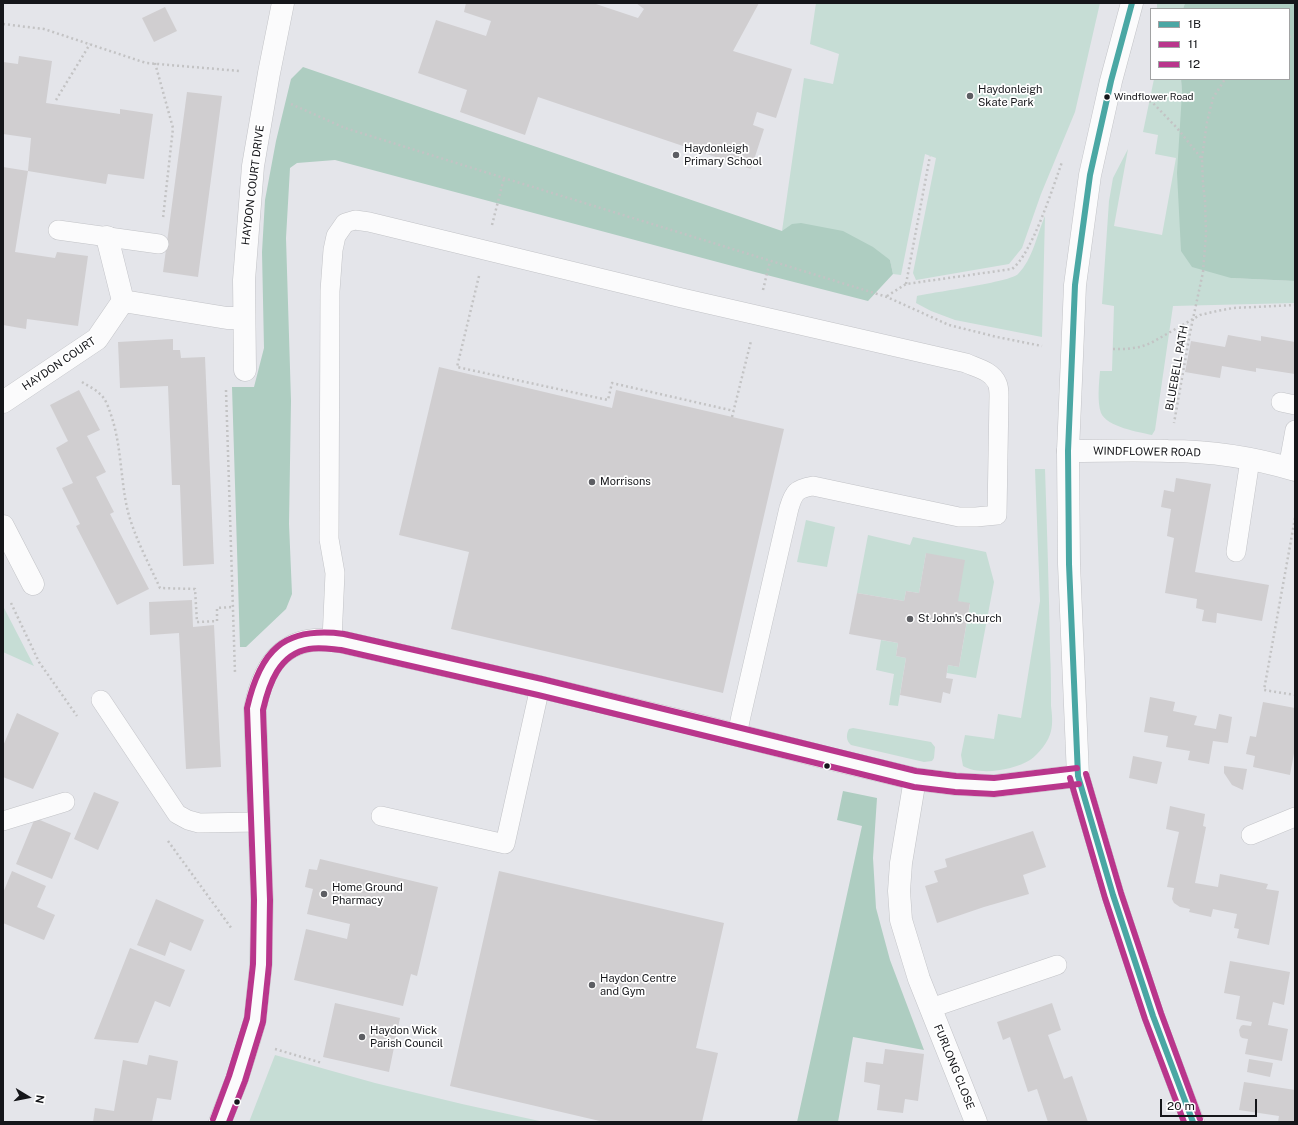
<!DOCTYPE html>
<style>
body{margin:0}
#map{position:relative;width:1298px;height:1125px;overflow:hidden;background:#e4e5ea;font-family:"Public Sans",sans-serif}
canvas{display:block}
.frame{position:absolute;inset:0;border:4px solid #15161a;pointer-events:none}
.legend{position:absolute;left:1150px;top:8px;width:140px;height:72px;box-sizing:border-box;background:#fff;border:1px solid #a1a2a3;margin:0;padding:5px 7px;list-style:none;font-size:12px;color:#15161a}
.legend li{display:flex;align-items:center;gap:8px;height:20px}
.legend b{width:20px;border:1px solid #a1a2a3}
.north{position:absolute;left:8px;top:1077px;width:40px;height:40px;-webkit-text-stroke:3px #fff;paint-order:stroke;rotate:100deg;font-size:11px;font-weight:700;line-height:16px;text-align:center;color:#15161a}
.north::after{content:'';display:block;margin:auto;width:14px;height:18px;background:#15161a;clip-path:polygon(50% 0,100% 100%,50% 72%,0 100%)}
.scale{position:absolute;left:1160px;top:1099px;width:97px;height:18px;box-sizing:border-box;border:2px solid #15161a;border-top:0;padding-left:5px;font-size:12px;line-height:14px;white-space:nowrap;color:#15161a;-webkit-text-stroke:3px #fff;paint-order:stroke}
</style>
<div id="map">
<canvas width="1298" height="1125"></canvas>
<div class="frame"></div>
<ul class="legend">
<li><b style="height:5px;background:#4aa7a4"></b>1B</li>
<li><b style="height:5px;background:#b9368c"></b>11</li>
<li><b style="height:5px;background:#b9368c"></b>12</li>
</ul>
<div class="north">N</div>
<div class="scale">20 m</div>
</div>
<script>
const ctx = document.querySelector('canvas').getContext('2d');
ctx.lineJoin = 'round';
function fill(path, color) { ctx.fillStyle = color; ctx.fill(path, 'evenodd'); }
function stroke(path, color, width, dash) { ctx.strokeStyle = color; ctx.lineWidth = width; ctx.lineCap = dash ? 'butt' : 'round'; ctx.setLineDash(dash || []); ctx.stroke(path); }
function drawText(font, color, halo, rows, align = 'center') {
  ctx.font = font + ' "Public Sans",sans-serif'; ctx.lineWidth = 3.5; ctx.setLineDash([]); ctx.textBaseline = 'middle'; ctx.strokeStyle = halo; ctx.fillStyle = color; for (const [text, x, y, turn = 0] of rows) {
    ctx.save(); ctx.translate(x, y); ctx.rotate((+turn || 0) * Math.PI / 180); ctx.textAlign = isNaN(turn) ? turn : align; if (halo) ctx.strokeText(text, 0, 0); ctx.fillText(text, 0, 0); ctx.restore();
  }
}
const green = new Path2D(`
 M 816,3 L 1100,3 L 1075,112 L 1041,194 L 1022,248 L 1009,264 L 916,280 L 913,273 L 936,158 L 925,154 L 901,275 L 893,274 L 890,260 L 782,231 L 804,78 L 833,84 L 839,54 L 810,44 Z
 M 1157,3 L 1185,3 L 1183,9 L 1157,9 Z
 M 1154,79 L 1181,79 L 1182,93 L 1231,278 L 1295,281 L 1295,303 L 1173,306 L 1155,430 L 1152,435 C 1139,432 1107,427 1101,413 C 1097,402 1099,383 1100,371 L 1112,371 L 1114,306 L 1102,304 L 1109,201 L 1113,178 L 1128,149 L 1114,226 L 1162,235 L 1176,158 L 1155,154 L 1158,135 L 1143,132 Z
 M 1045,216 L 1042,337 L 955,320 L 931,311 L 916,303 L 917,296 C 934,292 1011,282 1018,274 C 1033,259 1037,234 1045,216 Z
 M 1035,469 L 1045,469 C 1047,530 1049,591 1050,651 C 1051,670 1051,688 1051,706 C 1052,714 1053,723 1051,731 C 1049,741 1039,754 1030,760 C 1014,770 980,776 963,766 L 961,755 L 965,735 L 994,739 L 998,714 L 1021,718 L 1040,601 Z
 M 806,520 L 835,527 L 827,567 L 797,562 Z
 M 868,535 L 910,545 L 913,537 L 986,552 L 994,582 L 976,678 L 947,673 L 948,665 L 959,667 L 970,604 L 958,601 L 926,553 L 919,593 L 906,591 L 904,601 L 857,593 Z
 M 3,606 L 34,666 L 3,652 Z
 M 881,640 L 898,643 L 896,656 L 906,658 L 898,706 L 889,705 L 894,674 L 876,670 Z
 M 853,728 L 931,742 L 935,747 L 934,758 L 932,761 L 924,762 L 851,745 C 846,741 846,734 849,729 Z
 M 275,1055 L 375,1083 L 462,1104 L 544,1122 L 249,1122 Z`);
const forest = new Path2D(`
 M 1185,3 L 1295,3 L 1295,281 L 1231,278 L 1192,267 L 1181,251 L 1177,173 L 1182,93 L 1181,79 L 1289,79 L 1289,9 L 1183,9 Z
 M 303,67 L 782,231 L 792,224 L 801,223 L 843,231 L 873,247 L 890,260 L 893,274 L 868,301 L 755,272 L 335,160 L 297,163 L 290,168 L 286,238 L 291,401 L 289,524 L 292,594 L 286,609 L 246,647 L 240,647 L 232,387 L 254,387 L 264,348 L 262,252 L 265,200 L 276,141 L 291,79 Z
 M 843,791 L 877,798 L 873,858 L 876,908 L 890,960 L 924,1050 L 853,1037 L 838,1122 L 797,1122 L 862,826 L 837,820 Z`);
const building = new Path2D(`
 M 466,3 L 593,3 L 638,18 L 644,9 L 636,3 L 759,3 L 733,51 L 792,69 L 776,118 L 757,112 L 753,125 L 764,129 L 751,169 L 538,97 L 525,135 L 460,112 L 467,90 L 418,73 L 436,20 L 486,36 L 491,21 L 464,12 Z
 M 165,7 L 177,31 L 154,42 L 142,18 Z
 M 19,56 L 52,61 L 46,103 L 120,114 L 120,109 L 153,114 L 144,179 L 108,174 L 106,184 L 28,171 L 31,138 L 3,134 L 3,62 L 18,64 Z
 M 187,92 L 222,96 L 198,277 L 163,272 Z
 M 3,167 L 28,171 L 15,252 L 55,258 L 57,252 L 88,256 L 78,326 L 27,319 L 26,329 L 3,325 L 3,291 L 4,282 L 3,282 Z
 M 1228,335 L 1261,341 L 1261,336 L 1295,342 L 1295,374 L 1256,368 L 1256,372 L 1222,366 L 1220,378 L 1185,372 L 1191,341 L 1225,347 Z
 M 173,339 L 173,350 L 180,350 L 181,358 L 205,357 L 214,564 L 183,566 L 180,485 L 172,485 L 168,386 L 120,388 L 118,342 Z
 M 439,367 L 612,408 L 616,390 L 784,429 L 723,693 L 451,629 L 469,552 L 399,535 Z
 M 79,390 L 100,430 L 87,436 L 106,472 L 96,477 L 114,512 L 110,514 L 149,589 L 117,605 L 76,526 L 80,524 L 62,488 L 73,483 L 56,448 L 68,441 L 50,405 Z
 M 1176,478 L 1211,484 L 1195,572 L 1269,585 L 1262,621 L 1217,613 L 1216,623 L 1202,621 L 1204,610 L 1196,608 L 1197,599 L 1165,593 L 1174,538 L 1167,536 L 1171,509 L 1161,507 L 1164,490 L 1174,492 Z
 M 926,553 L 965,560 L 958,601 L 970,603 L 959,667 L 948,665 L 946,678 L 953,679 L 950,694 L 943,692 L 941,703 L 900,695 L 906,658 L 896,656 L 898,643 L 849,634 L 857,593 L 904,601 L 906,591 L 919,593 Z
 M 192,600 L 193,627 L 214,625 L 221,767 L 186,769 L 179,633 L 150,635 L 149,602 Z
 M 1150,697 L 1175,702 L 1173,711 L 1197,716 L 1194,725 L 1216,729 L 1219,714 L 1232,717 L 1228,743 L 1213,741 L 1209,764 L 1188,760 L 1190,751 L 1166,747 L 1168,736 L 1144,732 Z
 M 1263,702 L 1295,708 L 1295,748 L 1290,775 L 1253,767 L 1255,756 L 1246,754 L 1250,736 L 1256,737 Z
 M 17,713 L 59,733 L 33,789 L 3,777 L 3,746 Z
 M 1133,756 L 1162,762 L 1157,784 L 1129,778 Z
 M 1224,766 L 1247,769 L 1243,790 L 1232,785 L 1224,773 Z
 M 94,792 L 119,802 L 98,850 L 74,839 Z
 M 1170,806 L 1205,814 L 1203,826 L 1206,827 L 1195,883 L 1218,887 L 1220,874 L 1268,884 L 1266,889 L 1279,891 L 1269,945 L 1237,938 L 1239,929 L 1234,928 L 1237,914 L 1213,909 L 1211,917 L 1189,912 L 1190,909 L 1180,907 L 1174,903 L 1172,899 L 1174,888 L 1167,887 L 1179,832 L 1166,829 Z
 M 35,818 L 71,833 L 52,879 L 16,864 Z
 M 1033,831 L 1046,867 L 1023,875 L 1029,894 L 984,907 L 937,923 L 925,886 L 938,882 L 934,871 L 947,867 L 945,859 Z
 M 320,859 L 438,887 L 417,976 L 411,974 L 403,1006 L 294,980 L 306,929 L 347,939 L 350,924 L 307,914 L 313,889 L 305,887 L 309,869 L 317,870 Z
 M 12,871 L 46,886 L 37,907 L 55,915 L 44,940 L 3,923 L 3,893 Z
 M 499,871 L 724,923 L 696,1048 L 718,1053 L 702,1122 L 604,1122 L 450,1086 Z
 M 156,899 L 204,920 L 191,951 L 170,942 L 165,956 L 137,945 Z
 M 130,948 L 185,970 L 170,1007 L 155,1001 L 138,1043 L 94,1039 Z
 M 1230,961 L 1290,972 L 1284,1005 L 1273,1002 L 1268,1025 L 1288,1029 L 1282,1061 L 1245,1054 L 1248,1039 L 1242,1038 L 1240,1036 L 1239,1030 L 1241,1026 L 1243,1025 L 1251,1026 L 1252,1022 L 1236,1019 L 1240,996 L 1224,993 Z
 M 335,1003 L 400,1018 L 389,1072 L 323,1057 Z
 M 1052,1003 L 1061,1030 L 1048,1035 L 1064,1079 L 1072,1076 L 1088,1122 L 1048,1122 L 1037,1089 L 1028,1092 L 1010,1037 L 1003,1040 L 997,1022 Z
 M 885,1049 L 924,1054 L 918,1101 L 905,1099 L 903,1113 L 877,1110 L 880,1085 L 864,1082 L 866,1062 L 883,1064 Z
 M 149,1055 L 178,1061 L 171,1100 L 157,1098 L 152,1122 L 93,1122 L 95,1108 L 114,1111 L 123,1060 L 147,1065 Z
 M 1249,1059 L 1273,1063 L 1270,1077 L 1247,1072 Z
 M 1244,1082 L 1295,1090 L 1295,1122 L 1278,1122 L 1279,1116 L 1239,1110 Z`);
const path = new Path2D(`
 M 3,24 L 44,29 L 146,63 L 240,71
 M 1289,37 L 1295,35
 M 155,63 L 173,128 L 163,218
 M 1136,94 L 1153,103 L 1177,128 L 1202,159 L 1203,184 L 1205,201 L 1206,234 L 1203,272 L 1190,333 L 1174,423
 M 56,100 L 90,44
 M 291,104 L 345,128 L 504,178 L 887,297 L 949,325 L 997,337 L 1042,346
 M 1202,158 L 1207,122 L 1213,98 L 1225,79
 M 492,225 L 504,178
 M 479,276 L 457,367 L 608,400 L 612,383 L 734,411
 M 906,284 L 930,156
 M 763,290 L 770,261
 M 887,296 L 906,284 L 1012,269 C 1032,254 1053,187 1062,162
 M 1113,349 L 1126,349 L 1140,347 L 1151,343 L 1200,315 L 1217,311 L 1233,308 L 1295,305
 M 82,382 C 88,386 95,389 100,394 C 105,398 108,406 110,412 C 122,445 120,479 128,512 C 135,538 149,564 160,588 L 195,589 L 197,622 L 217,621 L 217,608 L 233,607
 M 226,390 L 235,673
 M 732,417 L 751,341
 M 1295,518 L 1264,690 L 1295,695
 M 11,603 L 39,662 L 77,716
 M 168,841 L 232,929
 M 275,1049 L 322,1063`);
const service = new Path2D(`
 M 58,230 L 159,244
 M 1281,402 L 1295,405
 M 1288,468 L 1295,430
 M 1236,552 L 1250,460
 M 332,640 L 335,573 L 329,539 L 330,291 L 333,250 L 336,236 L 345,223 L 355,220 L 369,222 L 682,298 L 966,363 C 977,368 992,371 997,383 C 999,387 999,392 999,396 L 997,515 L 976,517 L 959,517 L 813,486 C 796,489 794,492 789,508 L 741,716 L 737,735
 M 101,700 L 177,814 L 188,820 L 199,823 L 259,822
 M 381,816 L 505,844 L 540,687
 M 3,821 L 65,802
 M 1251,835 L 1295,817
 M 931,1008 L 1057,965`);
const minor = new Path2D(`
 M 123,301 L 227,318 L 243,318
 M 245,370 L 244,280 L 253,166 L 269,73 L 283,3
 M 3,402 L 97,339 L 123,301 L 107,237
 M 1068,451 C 1101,451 1135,450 1168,451 C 1210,451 1255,458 1295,470
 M 3,526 L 33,584
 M 915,779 L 901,863 L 899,891 L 901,920 L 919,979 L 976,1122`);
const tertiary = new Path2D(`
 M 220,1122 L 237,1079 L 249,1041 L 255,1020 L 261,964 L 262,900 L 255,709 C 264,660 289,631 342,642 L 540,687 L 690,723 L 827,758 L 915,779 L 955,784 L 994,786 L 1078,776`);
const secondary = new Path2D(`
 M 1132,3 L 1111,81 L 1090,175 L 1075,285 L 1068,451 L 1069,564 L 1078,776 L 1113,895 L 1153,1016 L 1184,1099 L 1193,1122`);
const bus1 = new Path2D(`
 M 1132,3 L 1111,81 L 1090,175 L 1075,285 L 1068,451 L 1069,564 L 1078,776 L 1113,895 L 1153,1016 L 1193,1122`);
const bus2 = new Path2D(`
 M 1070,778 L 1105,898 L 1145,1019 L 1184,1122
 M 229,1122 L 245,1081 L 263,1022 L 269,965 L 270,900 L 263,710 C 269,684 279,654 309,649 C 320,647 330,649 341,650 L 538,695 L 914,787 L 955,792 L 994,794 L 1079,784`);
const bus3 = new Path2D(`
 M 1086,774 L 1121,893 L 1161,1013 L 1200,1119
 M 213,1119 L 229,1076 L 247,1018 L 253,964 L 254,900 L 247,708 C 260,651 283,626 344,634 L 542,679 L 916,771 L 956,776 L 994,778 L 1077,768`);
const markers = [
 [970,96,4,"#5d5e63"],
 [1107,97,3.5,"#15161a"],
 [676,155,4,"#5d5e63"],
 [592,482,4,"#5d5e63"],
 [910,619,4,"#5d5e63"],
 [827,766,3.5,"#15161a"],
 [324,894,4,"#5d5e63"],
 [592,985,4,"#5d5e63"],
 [362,1037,4,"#5d5e63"],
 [237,1102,3.5,"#15161a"]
];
const busNames = [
 ["Windflower Road",1114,97]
];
const poiNames = [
 ["Haydonleigh",978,90],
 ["Skate Park",978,103],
 ["Haydonleigh",684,149],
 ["Primary School",684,162],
 ["Morrisons",600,482],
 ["St John's Church",918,619],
 ["Home Ground",332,888],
 ["Pharmacy",332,901],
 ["Haydon Centre",600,979],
 ["and Gym",600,992],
 ["Haydon Wick",370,1031],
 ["Parish Council",370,1044]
];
const streetNames = [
 ["HAYDON COURT DRIVE",253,185,-83],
 ["HAYDON COURT",59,364,-34],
 ["BLUEBELL PATH",1177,368,-80],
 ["WINDFLOWER ROAD",1147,452,1],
 ["FURLONG CLOSE",954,1067,68]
];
fill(green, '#c6ddd5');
fill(forest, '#aecdc1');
fill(building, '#d0ced0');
stroke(service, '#c2c3c7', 20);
stroke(minor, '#c2c3c7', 23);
stroke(tertiary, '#c2c3c7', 23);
stroke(secondary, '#c2c3c7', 23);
stroke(path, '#c3c3c4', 2.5, [2, 3]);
stroke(service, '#fbfbfc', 19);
stroke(minor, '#fbfbfc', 22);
stroke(tertiary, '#fbfbfc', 22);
stroke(secondary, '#fbfbfc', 22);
stroke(bus1, '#4aa7a4', 6);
stroke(bus2, '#b9368c', 6);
stroke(bus3, '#b9368c', 6);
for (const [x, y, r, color] of markers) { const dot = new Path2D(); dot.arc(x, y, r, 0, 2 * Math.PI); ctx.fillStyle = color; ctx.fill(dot); stroke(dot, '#fff', 1.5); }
drawText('10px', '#15161a', '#fff', busNames, 'left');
drawText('11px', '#15161a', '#fff', poiNames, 'left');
drawText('11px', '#15161a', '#fff', streetNames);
</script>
